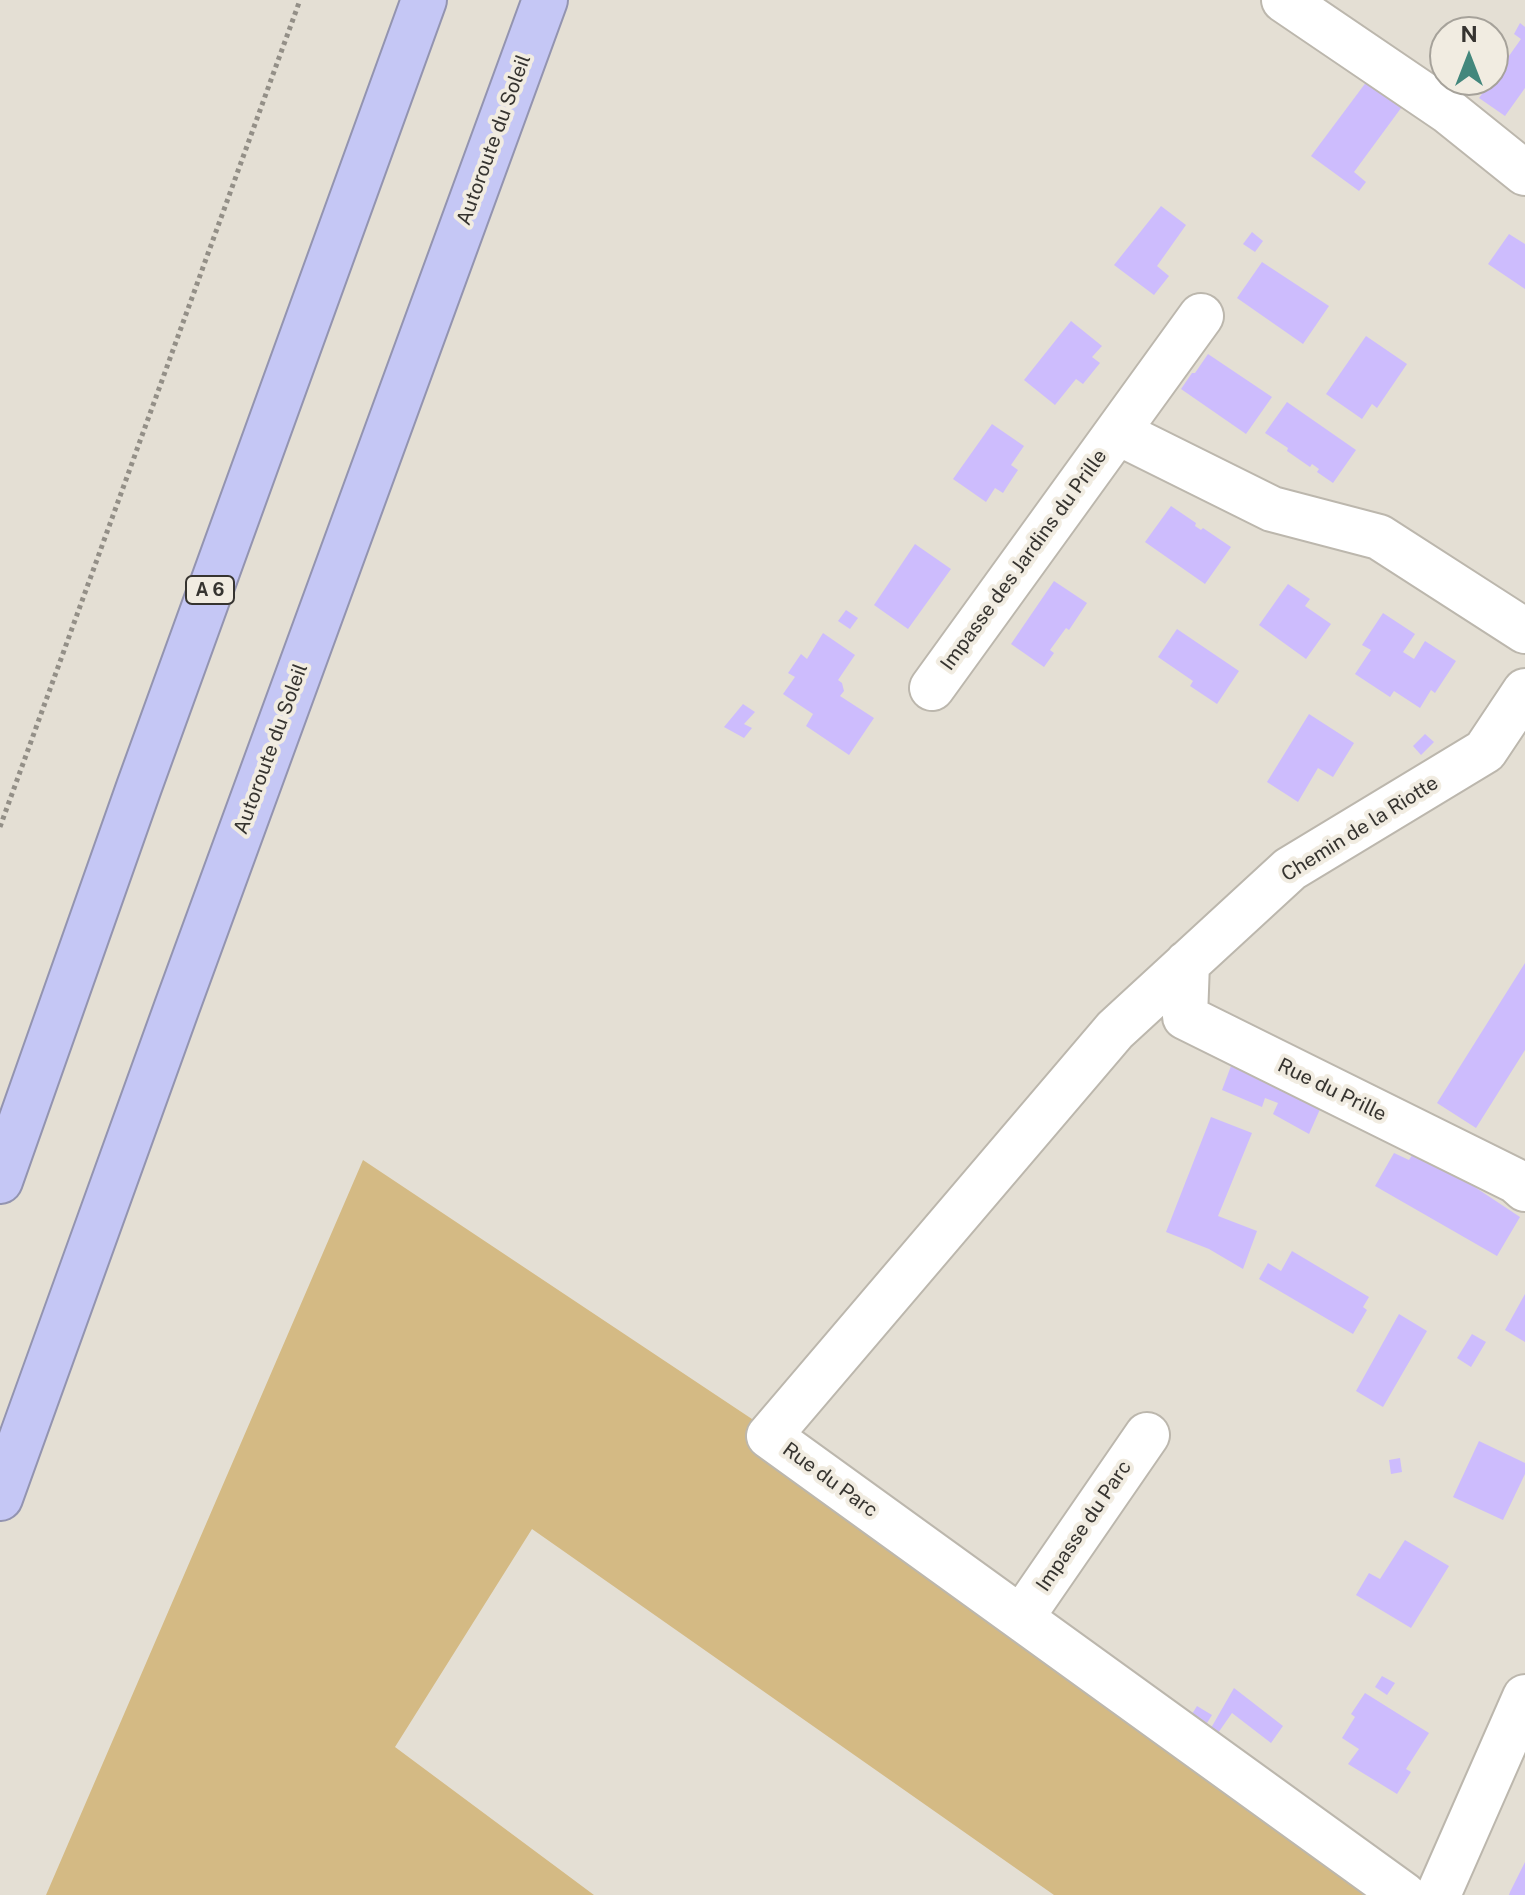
<!DOCTYPE html>
<style>
body{margin:0}
#map{position:relative;width:1525px;height:1895px;overflow:hidden;background:#e4dfd4;font-family:"Public Sans",sans-serif}
canvas{display:block}
.north{position:absolute;left:1429px;top:16px;width:80px;height:80px;box-sizing:border-box;background:#f1ece1;border:2px solid #a6a29a;border-radius:50%;rotate:0deg;font-size:22px;font-weight:700;line-height:32px;text-align:center;color:#363430}
.north::after{content:'';display:block;margin:auto;width:28px;height:36px;background:#43877c;clip-path:polygon(50% 0,100% 100%,50% 72%,0 100%)}
</style>
<div id="map">
<canvas width="1525" height="1895"></canvas>
<div class="north">N</div>
</div>
<script>
const ctx = document.querySelector('canvas').getContext('2d');
ctx.lineJoin = 'round';
function fill(path, color) { ctx.fillStyle = color; ctx.fill(path, 'evenodd'); }
function stroke(path, color, width, dash) { ctx.strokeStyle = color; ctx.lineWidth = width; ctx.lineCap = dash ? 'butt' : 'round'; ctx.setLineDash(dash || []); ctx.stroke(path); }
function drawText(font, color, halo, rows, align = 'center') {
  ctx.font = font + ' "Public Sans",sans-serif'; ctx.lineWidth = 8; ctx.setLineDash([]); ctx.textBaseline = 'middle'; ctx.strokeStyle = halo; ctx.fillStyle = color; for (const [text, x, y, turn = 0] of rows) {
    ctx.save(); ctx.translate(x, y); ctx.rotate((+turn || 0) * Math.PI / 180); ctx.textAlign = isNaN(turn) ? turn : align; if (halo) ctx.strokeText(text, 0, 0); ctx.fillText(text, 0, 0); ctx.restore();
  }
}
const green = new Path2D(`
 M 363,1160 L 764,1427 L 1405,1895 L 1054,1895 L 532,1529 L 395,1747 L 594,1895 L 46,1895 Z`);
const building = new Path2D(`
 M 1520,23 L 1525,27 L 1525,88 L 1505,116 L 1479,98 L 1521,39 L 1514,34 Z
 M 1367,81 L 1404,104 L 1354,172 L 1366,182 L 1359,191 L 1311,156 Z
 M 1161,206 L 1186,225 L 1157,266 L 1169,276 L 1154,295 L 1114,265 Z
 M 1252,232 L 1263,241 L 1255,252 L 1243,244 Z
 M 1509,234 L 1525,244 L 1525,289 L 1488,264 Z
 M 1262,262 L 1329,306 L 1303,344 L 1237,298 Z
 M 1071,321 L 1102,346 L 1092,357 L 1100,363 L 1083,384 L 1076,379 L 1055,405 L 1024,380 Z
 M 1366,336 L 1407,364 L 1377,408 L 1372,404 L 1362,419 L 1326,394 Z
 M 1208,354 L 1272,397 L 1246,434 L 1181,389 L 1192,373 L 1195,373 Z
 M 1287,402 L 1356,450 L 1333,483 L 1317,472 L 1319,469 L 1312,464 L 1310,467 L 1287,451 L 1288,448 L 1265,433 Z
 M 992,424 L 1024,446 L 1011,465 L 1018,470 L 1008,485 L 1003,493 L 995,488 L 986,502 L 953,479 Z
 M 1171,506 L 1196,523 L 1195,526 L 1201,530 L 1203,528 L 1231,547 L 1205,584 L 1145,542 Z
 M 915,544 L 951,569 L 908,629 L 874,605 Z
 M 1054,581 L 1087,603 L 1069,630 L 1066,628 L 1050,650 L 1054,653 L 1044,667 L 1011,644 Z
 M 1288,584 L 1310,599 L 1305,606 L 1331,624 L 1306,659 L 1259,625 Z
 M 846,610 L 858,618 L 850,629 L 838,621 Z
 M 1383,613 L 1415,634 L 1403,652 L 1414,659 L 1425,641 L 1456,661 L 1435,693 L 1431,690 L 1420,708 L 1394,691 L 1390,697 L 1355,674 L 1371,650 L 1362,645 Z
 M 1177,629 L 1239,671 L 1217,704 L 1190,686 L 1193,681 L 1158,657 Z
 M 823,633 L 855,655 L 838,680 L 842,683 L 844,691 L 840,696 L 874,718 L 849,755 L 806,726 L 813,714 L 783,694 L 795,677 L 788,673 L 801,654 L 807,659 Z
 M 743,704 L 755,712 L 744,724 L 752,728 L 744,738 L 724,727 Z
 M 1309,714 L 1354,743 L 1333,777 L 1318,768 L 1298,802 L 1267,782 Z
 M 1425,734 L 1434,742 L 1421,755 L 1413,746 Z
 M 1525,963 L 1525,1050 L 1476,1128 L 1437,1103 Z
 M 1231,1066 L 1285,1090 L 1294,1097 L 1296,1094 L 1321,1107 L 1309,1134 L 1273,1114 L 1278,1103 L 1265,1098 L 1262,1107 L 1222,1090 Z
 M 1211,1117 L 1252,1133 L 1218,1216 L 1257,1231 L 1243,1269 L 1209,1249 L 1166,1232 Z
 M 1414,1152 L 1443,1166 L 1520,1217 L 1497,1256 L 1375,1186 L 1394,1153 L 1409,1160 Z
 M 1292,1251 L 1369,1297 L 1363,1307 L 1367,1310 L 1353,1334 L 1259,1279 L 1268,1263 L 1281,1271 Z
 M 1525,1294 L 1525,1342 L 1505,1330 Z
 M 1399,1314 L 1427,1331 L 1383,1407 L 1356,1391 Z
 M 1472,1334 L 1486,1342 L 1471,1367 L 1457,1358 Z
 M 1479,1441 L 1525,1463 L 1525,1474 L 1503,1520 L 1453,1497 Z
 M 1400,1458 L 1402,1472 L 1391,1474 L 1389,1460 Z
 M 1405,1540 L 1449,1566 L 1411,1628 L 1356,1595 L 1369,1573 L 1380,1579 Z
 M 1382,1676 L 1395,1683 L 1387,1695 L 1375,1687 Z
 M 1234,1688 L 1283,1726 L 1271,1743 L 1232,1713 L 1218,1733 L 1211,1728 Z
 M 1365,1693 L 1429,1733 L 1406,1769 L 1411,1772 L 1397,1794 L 1348,1764 L 1359,1749 L 1342,1738 L 1355,1717 L 1351,1714 Z
 M 1197,1706 L 1212,1715 L 1207,1723 L 1192,1714 Z
 M 1525,1862 L 1525,1895 L 1509,1895 L 1510,1892 Z`);
const path = new Path2D(`
 M 0,827 L 300,0`);
const minor = new Path2D(`
 M 1284,0 L 1449,112 L 1525,173
 M 1117,432 L 1272,509 L 1379,537 L 1525,631
 M 932,688 L 1201,316
 M 1187,963 L 1185,1017 L 1516,1181 L 1525,1189
 M 1021,1618 L 1147,1435
 M 1404,1895 L 769,1436 L 1115,1030 L 1290,869 L 1485,751 L 1525,691
 M 1438,1895 L 1525,1697`);
const highway = new Path2D(`
 M 0,1181 L 139,787 L 424,0
 M 0,1498 L 178,1004 L 545,0`);
const shields = [
 [210,590,48]
];
const shieldNames = [
 ["A 6",210,590]
];
const streetNames = [
 ["Autoroute du Soleil",494,140,-70],
 ["Impasse des Jardins du Prille",1024,560,-54],
 ["Autoroute du Soleil",271,749,-70],
 ["Chemin de la Riotte",1360,829,-32],
 ["Rue du Prille",1332,1090,26],
 ["Rue du Parc",830,1480,36],
 ["Impasse du Parc",1084,1526,-56]
];
fill(green, '#d4ba84');
fill(building, '#cdbcfd');
stroke(minor, '#bcb7ad', 48);
stroke(highway, '#9394b0', 48);
stroke(path, '#938f87', 5, [4, 4]);
stroke(minor, '#fff', 44);
stroke(highway, '#c5c7f5', 44);
for (const [x, y, w] of shields) { const box = new Path2D(); box.roundRect(x - w / 2, y - 14, w, 28, 6); ctx.fillStyle = '#f1ece1'; ctx.fill(box); stroke(box, '#363430', 2); }
drawText('bold 18px', '#363430', null, shieldNames);
drawText('20px', '#363430', '#f1ece1', streetNames);
</script>
